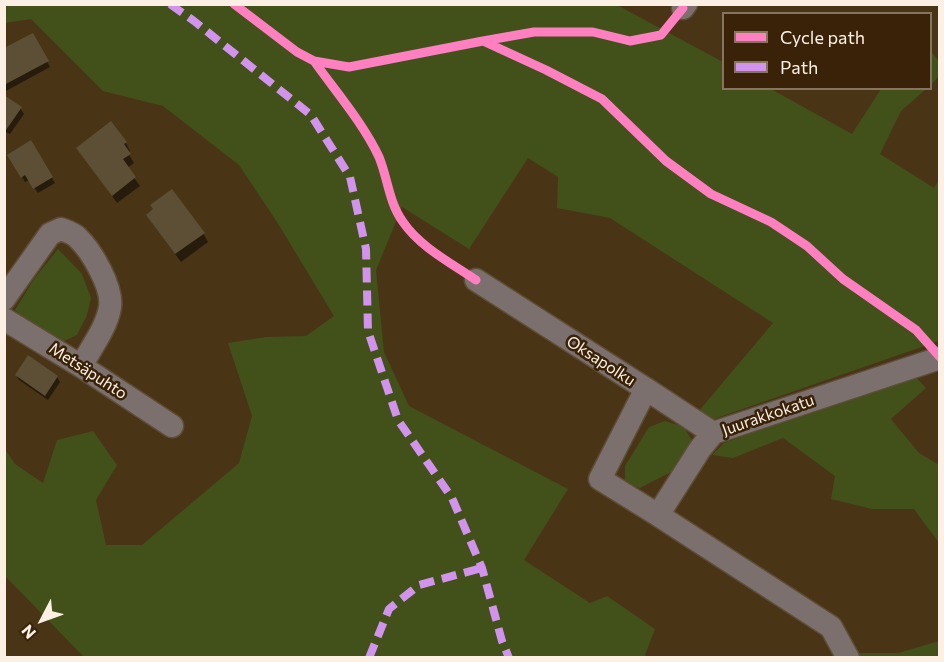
<!DOCTYPE html>
<meta charset="utf-8">
<style>
body{margin:0}
#map{position:relative;width:944px;height:662px;overflow:hidden;background:#493416;font-family:Commissioner,sans-serif}
canvas{display:block}
.frame{position:absolute;inset:0;border:6px solid #fcefe3;pointer-events:none}
.legend{position:absolute;left:722px;top:12px;width:210px;height:78px;box-sizing:border-box;background:#392208;border:2px solid #877460;margin:0;padding:8px 10px;list-style:none;font-size:18px;color:#fcefe3}
.legend li{display:flex;align-items:center;gap:12px;height:30px}
.legend b{width:30px;border:2px solid #877460}
.north{position:absolute;left:12px;top:590px;width:60px;height:60px;-webkit-text-stroke:4px #392208;paint-order:stroke;rotate:229deg;font-size:16px;font-weight:700;line-height:24px;text-align:center;color:#fcefe3}
.north::after{content:'';display:block;margin:auto;width:21px;height:27px;background:#fcefe3;clip-path:polygon(50% 0,100% 100%,50% 72%,0 100%)}
</style>
<div id="map">
<canvas width="944" height="662"></canvas>
<div class="frame"></div>
<ul class="legend">
<li><b style="height:8px;background:#ff80c0"></b>Cycle path</li>
<li><b style="height:8px;background:#d193ec"></b>Path</li>
</ul>
<div class="north">N</div>
</div>
<script>
const ctx = document.querySelector('canvas').getContext('2d');
ctx.lineJoin = 'round';
function fill(path, color) { ctx.fillStyle = color; ctx.fill(path, 'evenodd'); }
function stroke(path, color, width, dash) { ctx.strokeStyle = color; ctx.lineWidth = width; ctx.lineCap = dash ? 'butt' : 'round'; ctx.setLineDash(dash || []); ctx.stroke(path); }
function drawText(font, color, halo, rows, align = 'center') {
  ctx.font = font + ' Commissioner,sans-serif'; ctx.lineWidth = 5; ctx.setLineDash([]); ctx.textBaseline = 'middle'; ctx.strokeStyle = halo; ctx.fillStyle = color; for (const [text, x, y, turn = 0] of rows) {
    ctx.save(); ctx.translate(x, y); ctx.rotate((+turn || 0) * Math.PI / 180); ctx.textAlign = isNaN(turn) ? turn : align; if (halo) ctx.strokeText(text, 0, 0); ctx.fillText(text, 0, 0); ctx.restore();
  }
}
const green = new Path2D(`
 M 5,5 L 617,5 L 723,62 L 724,88 L 771,89 L 852,134 L 881,89 L 926,89 L 901,111 L 880,154 L 934,188 L 939,180 L 939,341 L 711,420 L 698,412 L 773,323 L 610,218 L 557,208 L 558,177 L 528,158 L 469,249 L 402,207 L 376,270 L 384,352 L 409,406 L 568,489 L 524,560 L 590,603 L 607,596 L 655,629 L 645,655 L 648,657 L 84,657 L 5,576 L 4,448 L 15,464 L 43,483 L 57,440 L 93,431 L 117,465 L 96,500 L 106,545 L 142,545 L 239,463 L 252,416 L 228,343 L 266,337 L 306,336 L 334,316 L 277,222 L 239,165 L 163,106 L 103,91 L 31,19 L 5,23 Z
 M 930,50 L 939,61 L 939,76 L 931,85 Z
 M 58,249 L 82,274 L 91,298 L 87,315 L 77,335 L 60,343 L 34,327 L 15,310 L 34,279 Z
 M 911,372 L 926,388 L 891,419 L 919,453 L 939,465 L 939,543 L 914,509 L 872,509 L 831,499 L 835,476 L 783,438 L 733,458 L 712,455 L 724,443 Z
 M 665,421 L 684,427 L 692,441 L 675,470 L 640,488 L 625,483 L 625,466 L 649,427 Z
 M 939,641 L 939,657 L 859,657 L 857,653 L 898,653 Z`);
const shadow = new Path2D(`
 M 32,35 L 50,67 L 6,91 L 4,50 Z
 M 4,97 L 20,108 L 24,114 L 10,134 L 4,131 Z
 M 30,142 L 55,183 L 38,193 L 29,180 L 25,182 L 9,156 Z
 M 126,143 L 130,151 L 128,153 L 134,163 L 127,168 L 140,186 L 117,203 L 78,148 Z
 M 152,223 L 203,233 L 208,242 L 181,262 Z
 M 16,375 L 57,377 L 60,382 L 48,400 L 19,380 Z`);
const building = new Path2D(`
 M 33,33 L 49,61 L 4,85 L 4,48 Z
 M 4,95 L 22,107 L 6,130 L 4,128 Z
 M 111,121 L 127,142 L 124,144 L 131,154 L 123,159 L 136,177 L 112,196 L 76,148 Z
 M 31,140 L 53,177 L 33,189 L 25,175 L 21,178 L 7,155 Z
 M 172,189 L 205,233 L 175,254 L 146,215 L 153,209 L 150,205 Z
 M 28,355 L 58,376 L 45,396 L 15,375 Z`);
const minor = new Path2D(`
 M 683,8 L 686,4
 M 476,280 L 646,389 L 600,479 L 658,515
 M 4,299 L 50,234 L 61,229 C 66,231 73,233 77,237 C 92,251 113,288 110,307 C 107,327 91,348 81,366
 M 4,319 L 81,366 L 172,426
 M 646,389 L 713,433
 M 848,658 L 831,627 L 658,515 L 700,449 L 713,433 L 940,358`);
const quiet = new Path2D(`
 M 170,4 L 194,21 L 311,115 L 350,177 L 366,249 L 368,331 L 398,420 L 452,498 L 482,568 L 502,641 L 509,658
 M 369,658 L 389,609 L 419,585 L 482,568`);
const cycleway = new Path2D(`
 M 234,4 L 297,52 L 314,61 L 349,67 L 483,41 L 546,70 L 602,99 L 666,161 L 711,194 L 771,222 L 807,246 L 843,279 L 916,330 L 940,357
 M 483,41 L 534,32 L 593,32 L 630,41 L 661,35 L 683,8
 M 314,61 C 336,92 363,123 379,157 C 388,179 389,203 403,222 C 420,247 451,263 476,280`);
const streetNames = [
 ["Oksapolku",601,361,33],
 ["Metsäpuhto",88,371,33],
 ["Juurakkokatu",768,415,-19]
];
fill(green, '#425119');
fill(shadow, '#0007');
fill(building, '#5d4f35');
stroke(minor, '#5e4d37', 25);
stroke(minor, '#7b706d', 22);
stroke(quiet, '#d193ec', 8, [15, 8]);
stroke(cycleway, '#ff80c0', 9);
drawText('16px', '#fcefe3', '#392208', streetNames);
</script>
